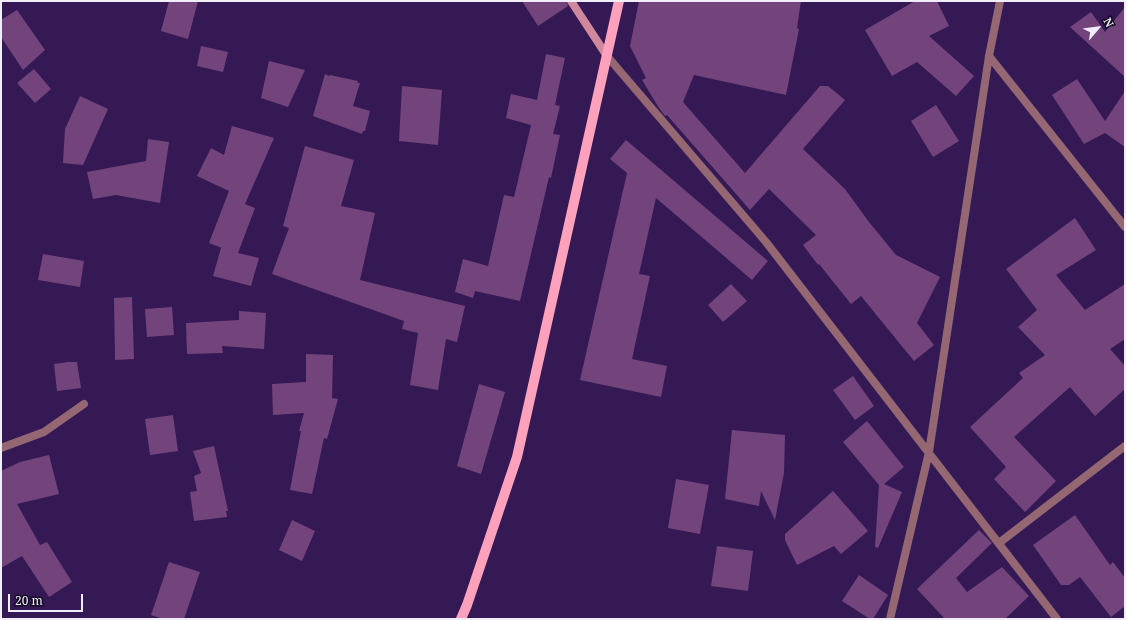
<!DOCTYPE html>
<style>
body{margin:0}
#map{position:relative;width:1126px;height:620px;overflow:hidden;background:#341955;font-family:"Noto Serif",serif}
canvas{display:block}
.frame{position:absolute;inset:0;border:2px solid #f2edfc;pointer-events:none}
.north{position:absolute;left:1078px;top:8px;width:40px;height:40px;-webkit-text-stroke:3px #170c26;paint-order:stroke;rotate:62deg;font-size:11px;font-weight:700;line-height:16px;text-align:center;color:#f2edfc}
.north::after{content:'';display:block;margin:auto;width:14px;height:18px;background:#f2edfc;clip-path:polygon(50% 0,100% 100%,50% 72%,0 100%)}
.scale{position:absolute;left:8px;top:594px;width:75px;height:18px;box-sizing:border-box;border:2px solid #f2edfc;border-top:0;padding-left:5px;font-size:12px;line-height:14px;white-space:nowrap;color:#f2edfc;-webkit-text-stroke:3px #170c26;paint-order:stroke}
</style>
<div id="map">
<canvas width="1126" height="620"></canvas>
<div class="frame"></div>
<div class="north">N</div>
<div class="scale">20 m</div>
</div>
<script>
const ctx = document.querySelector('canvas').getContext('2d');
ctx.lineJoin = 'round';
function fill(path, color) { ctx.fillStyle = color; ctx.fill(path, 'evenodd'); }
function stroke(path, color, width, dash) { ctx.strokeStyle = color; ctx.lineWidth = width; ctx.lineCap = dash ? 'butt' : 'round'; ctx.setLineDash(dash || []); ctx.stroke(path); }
const building = new Path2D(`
 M 169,1 L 198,1 L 188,39 L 161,31 Z
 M 522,1 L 566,1 L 568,6 L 538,26 Z
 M 639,1 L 801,1 L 797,28 L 799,29 L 786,95 L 694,75 L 683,102 L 745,173 L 820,86 L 828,86 L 845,100 L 803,149 L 845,189 L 869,222 L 896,255 L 940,277 L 917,323 L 934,345 L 914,361 L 861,296 L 851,304 L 819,264 L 818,265 L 803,245 L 816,235 L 769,189 L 750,210 L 667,115 L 665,116 L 659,108 L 642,80 L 646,78 L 630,46 Z
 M 915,1 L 937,1 L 949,26 L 929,36 L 974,76 L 956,96 L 917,62 L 892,76 L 865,30 Z
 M 1125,7 L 1125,77 L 1070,27 L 1091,12 L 1105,32 Z
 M 17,10 L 45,50 L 23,70 L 1,37 L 1,20 Z
 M 201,46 L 228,52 L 223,72 L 197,66 Z
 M 546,54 L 565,58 L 555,105 L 560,106 L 553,134 L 560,135 L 551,178 L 549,177 L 520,301 L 475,291 L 473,298 L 455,292 L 463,259 L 488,266 L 504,195 L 514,197 L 531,125 L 506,118 L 511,94 L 537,100 Z
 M 269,61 L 305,70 L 288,107 L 261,98 Z
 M 34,69 L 51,89 L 35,103 L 17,83 Z
 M 325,74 L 329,76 L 330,75 L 358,81 L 357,83 L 360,83 L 353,106 L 370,111 L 365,131 L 363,131 L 362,134 L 313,116 Z
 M 1077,79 L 1105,121 L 1125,91 L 1125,147 L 1105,133 L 1084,144 L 1052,95 Z
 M 402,86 L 442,90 L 438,145 L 399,141 Z
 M 80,96 L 108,109 L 83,165 L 63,163 L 65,129 Z
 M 936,105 L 959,141 L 933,157 L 911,121 Z
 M 232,126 L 274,138 L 245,204 L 255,208 L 238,253 L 259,258 L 251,286 L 213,276 L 221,248 L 222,248 L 209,243 L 229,191 L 197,176 L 211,148 L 224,155 Z
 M 148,139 L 169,142 L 160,203 L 116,195 L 93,199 L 87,172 L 146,161 Z
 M 626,140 L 768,261 L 752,280 L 656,198 L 639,274 L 650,276 L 632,359 L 667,366 L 661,397 L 580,380 L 627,173 L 610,159 Z
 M 305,146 L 354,160 L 341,206 L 375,213 L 360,280 L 465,306 L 457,342 L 446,339 L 438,390 L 410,385 L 418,333 L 402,329 L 404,321 L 272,274 L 289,228 L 283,226 Z
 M 1075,218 L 1096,250 L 1056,275 L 1085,310 L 1125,284 L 1125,339 L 1110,349 L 1125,366 L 1125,389 L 1095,416 L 1070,387 L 1014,437 L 1056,481 L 1025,512 L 994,479 L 1006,467 L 970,427 L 1023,378 L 1019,373 L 1045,355 L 1018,327 L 1037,310 L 1006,269 Z
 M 43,254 L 84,261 L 80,287 L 38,280 Z
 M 731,284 L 747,301 L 723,322 L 708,305 Z
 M 132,297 L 134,359 L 115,360 L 114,298 Z
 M 172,307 L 174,335 L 147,337 L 145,309 Z
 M 239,311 L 266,313 L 264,349 L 222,346 L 223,353 L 187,354 L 186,323 L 239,320 Z
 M 306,354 L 333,355 L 332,398 L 338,399 L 327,439 L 324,438 L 312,494 L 290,490 L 301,431 L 299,431 L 304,413 L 273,415 L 272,384 L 306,382 Z
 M 68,362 L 77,362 L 81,388 L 57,391 L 54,364 Z
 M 853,376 L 874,406 L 855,420 L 833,390 Z
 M 479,384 L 505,392 L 481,474 L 457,466 Z
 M 173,415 L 178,451 L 150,455 L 145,419 Z
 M 867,421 L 904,467 L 884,484 L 902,492 L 878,548 L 875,547 L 879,485 L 843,442 Z
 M 732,430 L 785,435 L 784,473 L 775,520 L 761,491 L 759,506 L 725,499 Z
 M 214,446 L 228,511 L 226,511 L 227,517 L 194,521 L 190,492 L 197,491 L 194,476 L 201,473 L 193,451 Z
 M 49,455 L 59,494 L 17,504 L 40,545 L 47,542 L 72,582 L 49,597 L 22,556 L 1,568 L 1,471 L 20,462 Z
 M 676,479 L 709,485 L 700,534 L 668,528 Z
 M 833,491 L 868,531 L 841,554 L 834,546 L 797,565 L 785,540 L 785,534 Z
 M 1075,515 L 1110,565 L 1113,562 L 1125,578 L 1125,606 L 1111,617 L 1080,577 L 1069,585 L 1061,585 L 1033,545 Z
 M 292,520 L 315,531 L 302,561 L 279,550 Z
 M 979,530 L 992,543 L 956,578 L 967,592 L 1002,567 L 1029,596 L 1005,619 L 945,619 L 917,589 Z
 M 717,546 L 753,551 L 748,591 L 711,586 Z
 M 169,562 L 200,572 L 184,619 L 163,619 L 151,615 Z
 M 859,575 L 888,595 L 873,619 L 870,619 L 842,601 Z`);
const street = new Path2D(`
 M 607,56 L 766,242 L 1057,619
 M 989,56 L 1125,227
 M 1,448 L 44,432 L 84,404
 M 999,543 L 1125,446
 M 890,619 L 929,452 L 989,56 L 1000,1`);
const secondary = new Path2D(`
 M 571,1 L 607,56`);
const primary = new Path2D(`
 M 461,619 L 467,605 L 517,457 L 619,1`);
fill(building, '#73447c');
stroke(street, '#946773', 8);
stroke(secondary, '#cf889c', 8);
stroke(primary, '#fea1bc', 10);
</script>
